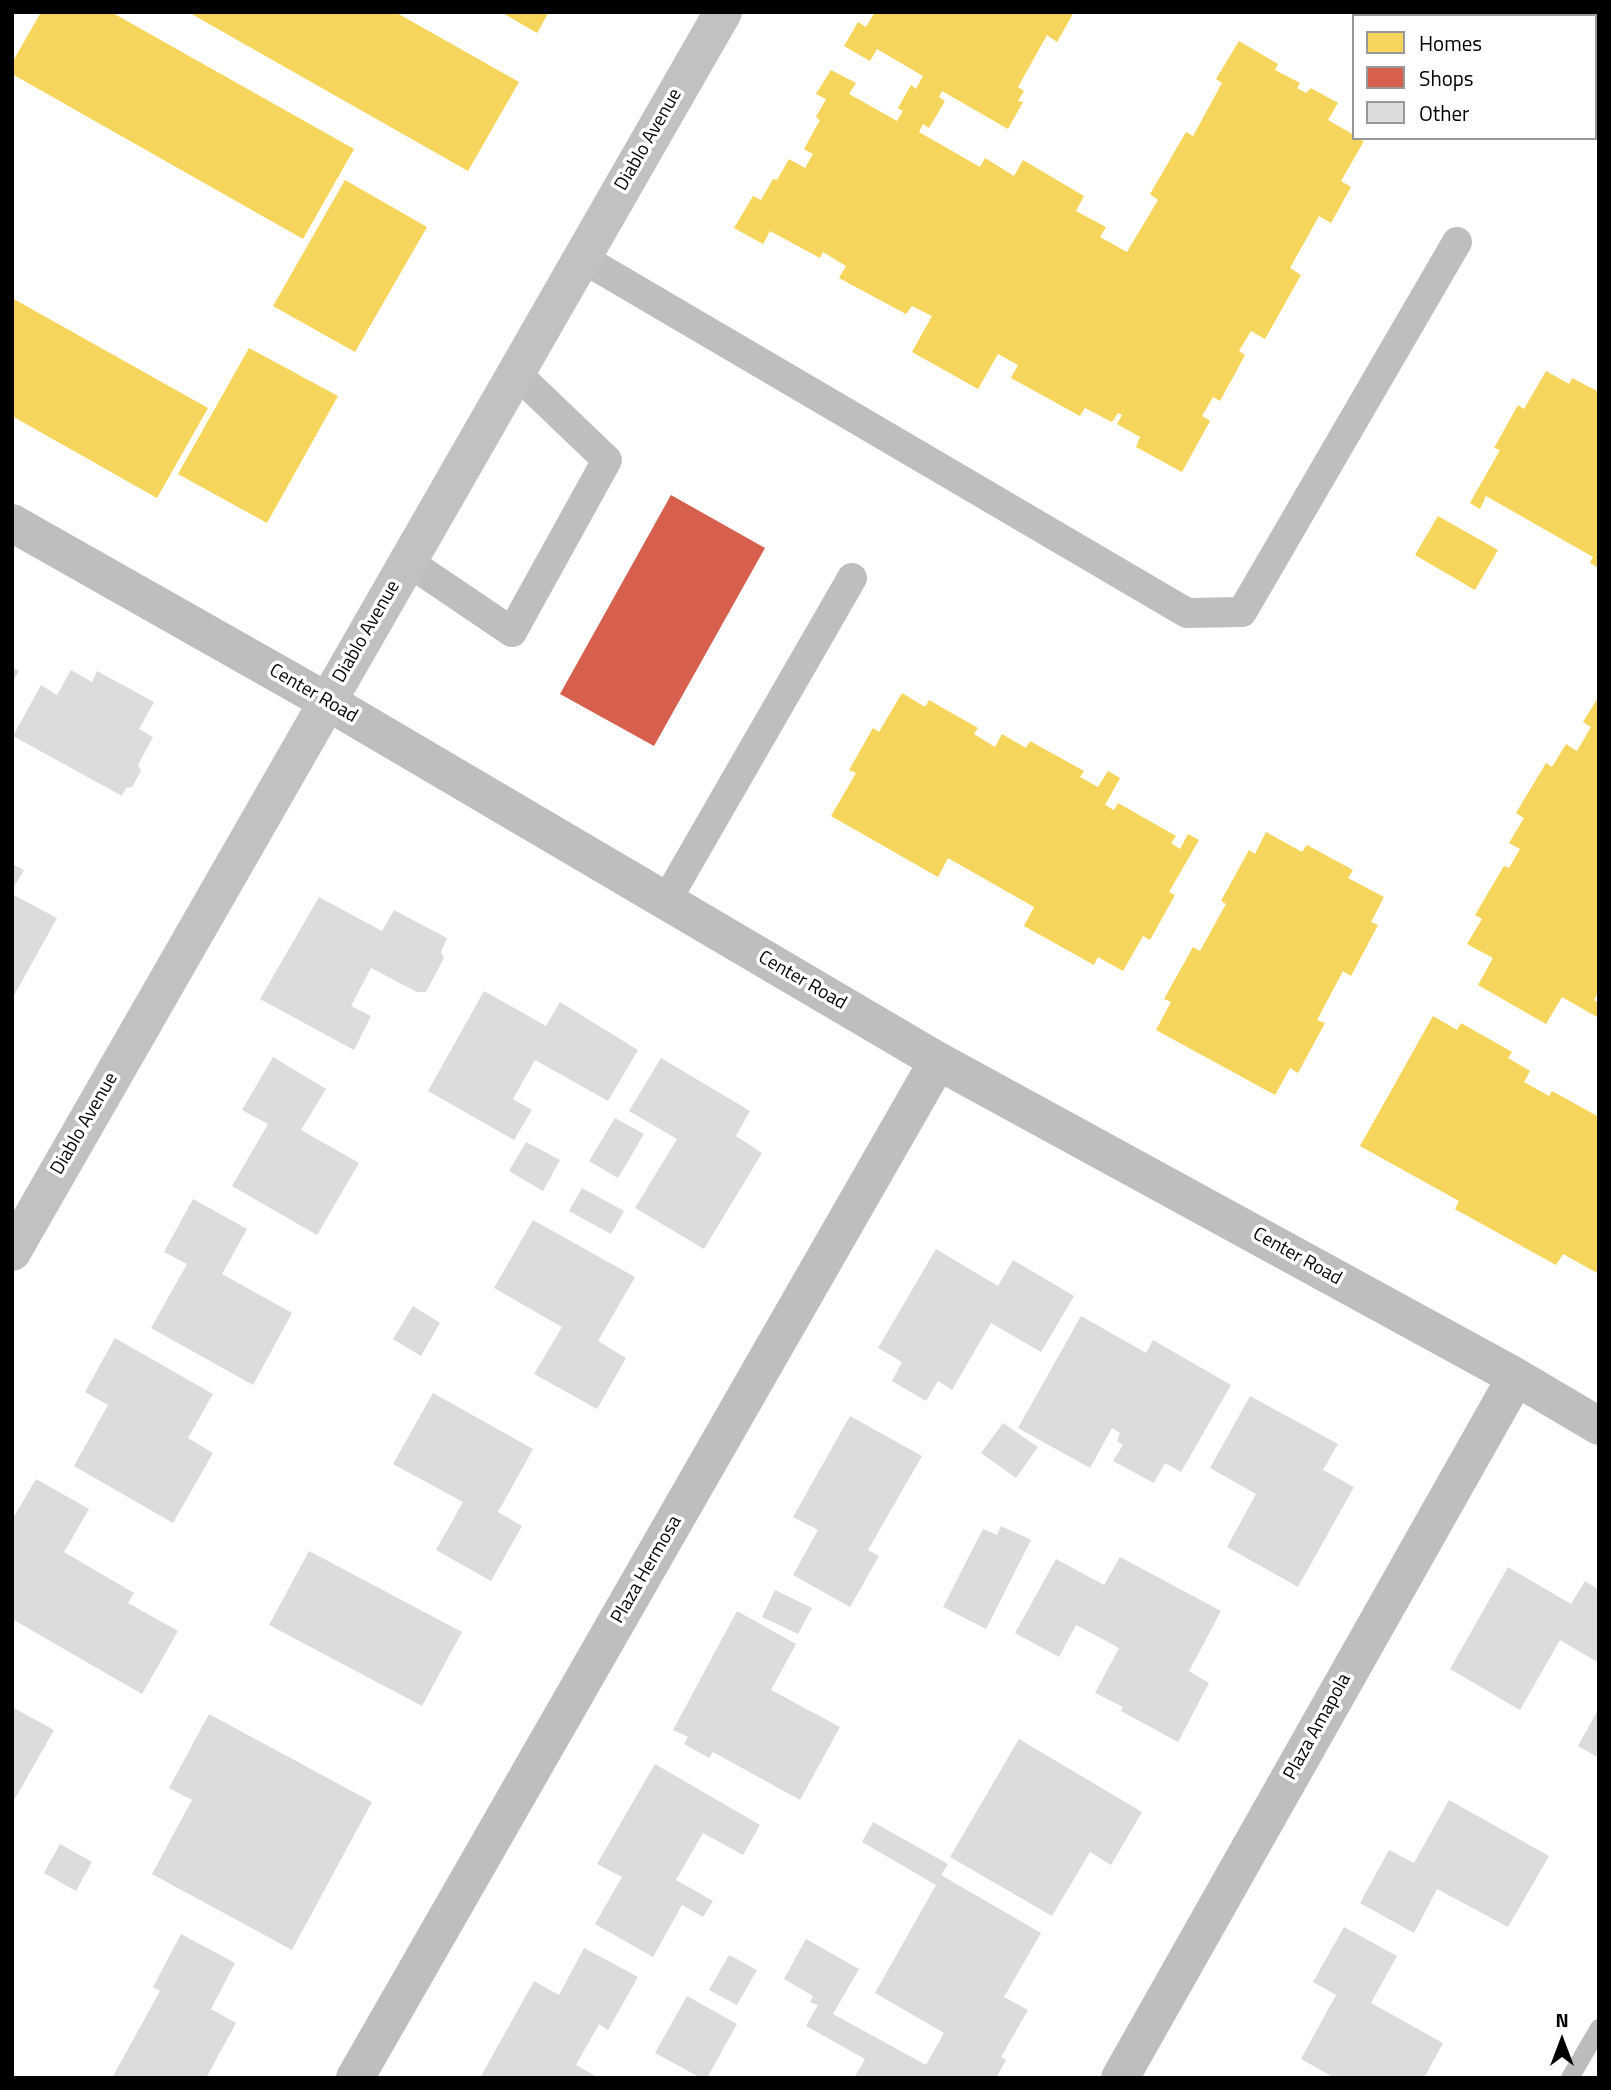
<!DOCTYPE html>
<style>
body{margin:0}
#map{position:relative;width:1611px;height:2090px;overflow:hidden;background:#fff;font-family:"Titillium Web",sans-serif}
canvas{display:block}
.frame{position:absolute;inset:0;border:14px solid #000;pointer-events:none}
.legend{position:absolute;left:1352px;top:14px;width:245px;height:126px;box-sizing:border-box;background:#fff;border:2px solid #999;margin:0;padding:9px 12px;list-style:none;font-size:21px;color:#000}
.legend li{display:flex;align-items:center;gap:14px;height:35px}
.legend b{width:35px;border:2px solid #999}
.north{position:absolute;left:1527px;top:2006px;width:70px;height:70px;-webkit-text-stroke:5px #fff;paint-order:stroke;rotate:0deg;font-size:19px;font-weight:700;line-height:28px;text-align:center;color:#000}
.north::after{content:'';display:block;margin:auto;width:24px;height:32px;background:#000;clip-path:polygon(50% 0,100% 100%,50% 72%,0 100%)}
</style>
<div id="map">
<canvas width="1611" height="2090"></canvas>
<div class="frame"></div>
<ul class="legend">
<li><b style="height:19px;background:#f6d55c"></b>Homes</li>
<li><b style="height:19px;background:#d6604d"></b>Shops</li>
<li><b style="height:19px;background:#dcdcdc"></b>Other</li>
</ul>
<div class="north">N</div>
</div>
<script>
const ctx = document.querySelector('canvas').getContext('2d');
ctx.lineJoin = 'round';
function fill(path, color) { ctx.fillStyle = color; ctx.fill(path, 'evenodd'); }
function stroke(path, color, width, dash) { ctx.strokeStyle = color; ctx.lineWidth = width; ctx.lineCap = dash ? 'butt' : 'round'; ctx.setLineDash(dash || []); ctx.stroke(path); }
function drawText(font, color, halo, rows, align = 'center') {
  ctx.font = font + ' "Titillium Web",sans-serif'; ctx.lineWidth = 7; ctx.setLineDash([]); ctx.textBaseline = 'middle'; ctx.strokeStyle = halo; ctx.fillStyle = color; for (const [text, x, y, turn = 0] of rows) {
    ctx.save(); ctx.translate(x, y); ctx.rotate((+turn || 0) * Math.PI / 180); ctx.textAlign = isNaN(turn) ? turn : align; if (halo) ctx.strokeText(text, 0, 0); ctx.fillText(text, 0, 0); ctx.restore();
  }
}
const homes = new Path2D(`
 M 41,12 L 111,12 L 354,149 L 303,239 L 12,74 L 12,63 Z
 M 188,12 L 395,12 L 519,82 L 468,171 Z
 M 501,12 L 549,12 L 537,33 Z
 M 875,12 L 1074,12 L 1057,42 L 1047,35 L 1018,87 L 1024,91 L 1018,101 L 1023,102 L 1008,129 L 942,91 L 939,97 L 945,101 L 929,128 L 923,124 L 919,132 L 980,167 L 985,158 L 1014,176 L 1023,160 L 1084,196 L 1076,211 L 1106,227 L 1100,237 L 1127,252 L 1158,200 L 1150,194 L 1186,132 L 1193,136 L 1222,83 L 1216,79 L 1239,41 L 1278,64 L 1275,70 L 1300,83 L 1297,88 L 1306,93 L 1311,88 L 1338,103 L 1328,120 L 1354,135 L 1354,138 L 1364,141 L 1341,181 L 1351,187 L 1331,223 L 1319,216 L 1290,268 L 1301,275 L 1265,339 L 1251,331 L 1239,351 L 1245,355 L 1220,401 L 1213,397 L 1202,416 L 1210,421 L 1182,472 L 1136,447 L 1140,437 L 1117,424 L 1122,415 L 1118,413 L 1112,422 L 1085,408 L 1080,416 L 1011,378 L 1018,365 L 998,354 L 978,389 L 912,352 L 932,316 L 912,306 L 906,314 L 839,278 L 846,266 L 823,252 L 820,258 L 770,231 L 763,244 L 734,228 L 753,196 L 761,200 L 773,179 L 777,180 L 789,159 L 805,168 L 813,154 L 804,149 L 820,120 L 816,117 L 826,99 L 816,94 L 831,70 L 856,83 L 849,94 L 897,121 L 903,111 L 898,108 L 911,85 L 916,89 L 923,76 L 877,49 L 870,61 L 844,46 L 858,22 L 866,27 Z
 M 345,180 L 427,227 L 355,352 L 273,306 Z
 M 12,298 L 208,408 L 157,498 L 12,416 Z
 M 249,348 L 338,396 L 267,523 L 178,474 Z
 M 1546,371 L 1569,384 L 1572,378 L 1599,392 L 1599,568 L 1590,563 L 1593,557 L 1486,496 L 1480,509 L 1470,503 L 1500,450 L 1494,448 L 1518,405 L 1524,409 Z
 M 1438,516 L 1498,550 L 1475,590 L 1415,555 Z
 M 902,693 L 925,707 L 929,700 L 978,728 L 974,734 L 995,747 L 1002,734 L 1026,748 L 1030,741 L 1084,771 L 1080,777 L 1098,787 L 1108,771 L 1120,778 L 1105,805 L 1114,810 L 1118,803 L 1176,836 L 1171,843 L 1180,849 L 1188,834 L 1199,840 L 1169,892 L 1175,895 L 1150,940 L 1143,936 L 1123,971 L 1098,957 L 1094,965 L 1024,926 L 1034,907 L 948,858 L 938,877 L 831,816 L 856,773 L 849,770 L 873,728 L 879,732 Z
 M 1599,696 L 1599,991 L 1594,1000 L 1599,1003 L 1599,1018 L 1562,997 L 1546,1024 L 1478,985 L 1493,958 L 1467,944 L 1482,919 L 1475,915 L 1504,866 L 1509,868 L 1520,849 L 1509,843 L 1524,818 L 1516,813 L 1546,763 L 1552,767 L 1566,744 L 1577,751 L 1591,727 L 1583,722 Z
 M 1266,832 L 1302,852 L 1307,845 L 1353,870 L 1348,878 L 1384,897 L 1371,922 L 1378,925 L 1351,976 L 1343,971 L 1317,1020 L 1325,1023 L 1298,1073 L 1290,1068 L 1275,1095 L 1156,1030 L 1171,1002 L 1164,999 L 1193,947 L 1200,951 L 1226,904 L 1221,901 L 1249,850 L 1255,854 Z
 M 1433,1016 L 1457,1030 L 1461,1023 L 1512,1052 L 1508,1058 L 1530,1071 L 1524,1082 L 1549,1096 L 1552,1091 L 1599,1117 L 1599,1274 L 1563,1254 L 1556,1265 L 1455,1209 L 1459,1201 L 1360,1146 Z`);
const shops = new Path2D(`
 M 671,495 L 765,548 L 654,746 L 560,694 Z`);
const stream = new Path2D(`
 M 1570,2078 L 1599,2028`);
const building = new Path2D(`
 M 12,667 L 19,671 L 12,683 Z
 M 71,670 L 92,682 L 97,671 L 154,702 L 139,729 L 153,737 L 138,765 L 141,771 L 132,787 L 126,788 L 122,796 L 13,736 L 41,685 L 57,695 Z
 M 12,864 L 24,870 L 12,890 Z
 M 12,894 L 57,918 L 12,999 Z
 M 319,897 L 382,931 L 394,910 L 447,938 L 441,952 L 444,958 L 426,992 L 417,992 L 371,968 L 351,1006 L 371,1016 L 354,1050 L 260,999 Z
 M 484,991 L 546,1026 L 560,1002 L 638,1050 L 608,1101 L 535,1060 L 513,1099 L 532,1110 L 514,1140 L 428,1091 Z
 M 273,1057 L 326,1089 L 301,1130 L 359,1163 L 317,1235 L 232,1186 L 268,1124 L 242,1110 Z
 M 661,1058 L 750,1111 L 736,1136 L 762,1153 L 704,1249 L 635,1208 L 677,1139 L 629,1111 Z
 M 615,1118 L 644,1134 L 618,1178 L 589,1161 Z
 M 526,1142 L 560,1160 L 543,1191 L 509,1171 Z
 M 582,1188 L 624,1211 L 611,1234 L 569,1211 Z
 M 193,1199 L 247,1229 L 222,1274 L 292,1313 L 253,1385 L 151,1328 L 187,1264 L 164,1252 Z
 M 533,1220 L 635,1277 L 598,1341 L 626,1358 L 597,1409 L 534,1374 L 562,1327 L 494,1288 Z
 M 936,1249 L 998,1286 L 1013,1260 L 1074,1296 L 1041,1352 L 991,1323 L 952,1390 L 938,1381 L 926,1401 L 892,1381 L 902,1362 L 878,1348 Z
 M 413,1306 L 440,1323 L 421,1356 L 393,1339 Z
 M 1081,1316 L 1146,1353 L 1153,1340 L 1231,1385 L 1181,1472 L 1165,1463 L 1154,1483 L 1113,1461 L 1123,1445 L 1117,1441 L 1120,1433 L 1112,1428 L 1090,1468 L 1018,1428 Z
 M 115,1338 L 213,1394 L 188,1438 L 213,1453 L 173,1523 L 74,1466 L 108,1405 L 85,1392 Z
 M 433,1393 L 533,1449 L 498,1512 L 522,1526 L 491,1581 L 436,1550 L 463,1502 L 393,1464 Z
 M 1250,1396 L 1338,1444 L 1323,1470 L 1354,1487 L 1298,1587 L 1227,1547 L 1256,1494 L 1210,1468 Z
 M 850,1416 L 922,1456 L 868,1550 L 879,1556 L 850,1607 L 793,1575 L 818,1530 L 793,1517 Z
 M 1003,1423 L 1038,1447 L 1016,1478 L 981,1453 Z
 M 36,1479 L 89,1509 L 64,1552 L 134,1593 L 128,1603 L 178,1631 L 142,1694 L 12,1619 L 12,1520 Z
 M 1001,1526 L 1031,1540 L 986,1629 L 943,1607 L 983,1529 L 997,1535 Z
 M 309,1551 L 462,1632 L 422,1706 L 269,1625 Z
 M 1120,1557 L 1221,1611 L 1189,1671 L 1209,1683 L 1178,1742 L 1121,1711 L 1123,1707 L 1095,1693 L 1119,1648 L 1076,1625 L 1059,1657 L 1015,1633 L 1056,1559 L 1104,1585 Z
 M 1508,1567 L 1571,1604 L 1585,1581 L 1599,1590 L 1599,1663 L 1560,1640 L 1520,1710 L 1450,1669 Z
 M 775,1590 L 812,1608 L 798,1634 L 762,1617 Z
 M 737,1611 L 796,1644 L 771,1690 L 840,1727 L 800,1800 L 713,1752 L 709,1758 L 684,1744 L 688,1737 L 673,1730 Z
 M 12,1707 L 54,1730 L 12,1804 Z
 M 1599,1708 L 1599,1758 L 1578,1746 Z
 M 209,1714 L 372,1802 L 292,1950 L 152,1874 L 192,1800 L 169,1788 Z
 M 1019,1739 L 1142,1812 L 1111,1865 L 1090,1852 L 1052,1916 L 950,1857 Z
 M 655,1764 L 760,1825 L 743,1855 L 703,1833 L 676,1880 L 713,1901 L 703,1917 L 682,1905 L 653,1957 L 595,1924 L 622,1877 L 597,1864 Z
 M 1449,1800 L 1549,1856 L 1508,1927 L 1437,1889 L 1414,1933 L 1360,1903 L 1389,1850 L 1414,1863 Z
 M 873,1822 L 948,1864 L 941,1875 L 1041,1933 L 1004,1997 L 1028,2010 L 1001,2057 L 1006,2060 L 996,2078 L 854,2078 L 865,2059 L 806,2026 L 818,2005 L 810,2002 L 813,1996 L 784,1979 L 806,1939 L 859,1969 L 833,2014 L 926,2065 L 944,2033 L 875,1993 L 936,1885 L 862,1842 Z
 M 60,1844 L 92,1862 L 76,1891 L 44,1873 Z
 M 1344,1927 L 1397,1956 L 1371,2003 L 1443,2043 L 1424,2078 L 1335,2078 L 1301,2059 L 1336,1995 L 1313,1982 Z
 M 181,1934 L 235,1963 L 211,2009 L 236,2023 L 206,2078 L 112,2078 L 160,1991 L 153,1987 Z
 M 584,1948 L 638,1977 L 608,2030 L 599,2024 L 576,2065 L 599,2078 L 480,2078 L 534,1981 L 559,1995 Z
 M 729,1955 L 757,1970 L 737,2005 L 709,1990 Z
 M 687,1996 L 737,2024 L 707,2078 L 701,2078 L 655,2053 Z`);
const lane = new Path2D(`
 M 582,258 L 1187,613 L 1242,612 L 1457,242
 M 407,561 L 512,632 L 607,460 L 516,373
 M 666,901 L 852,578`);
const street = new Path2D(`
 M 12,523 L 328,702 L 938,1061 L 1516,1377 L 1599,1426
 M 355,2078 L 938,1061
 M 1120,2078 L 1516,1377`);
const secondary = new Path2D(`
 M 12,1252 L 723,12`);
const streetNames = [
 ["Diablo Avenue",649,140,-60],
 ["Diablo Avenue",367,632,-60],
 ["Center Road",313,694,30],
 ["Center Road",802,981,30],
 ["Diablo Avenue",85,1124,-60],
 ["Center Road",1297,1257,29],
 ["Plaza Hermosa",647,1570,-60],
 ["Plaza Amapola",1318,1727,-61]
];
fill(homes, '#f6d55c');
fill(shops, '#d6604d');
stroke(stream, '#bcbcbc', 18);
fill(building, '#dcdcdc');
stroke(lane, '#bebebe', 30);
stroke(street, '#bebebe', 38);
stroke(secondary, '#c1c1c1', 38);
drawText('19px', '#000', '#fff', streetNames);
</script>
